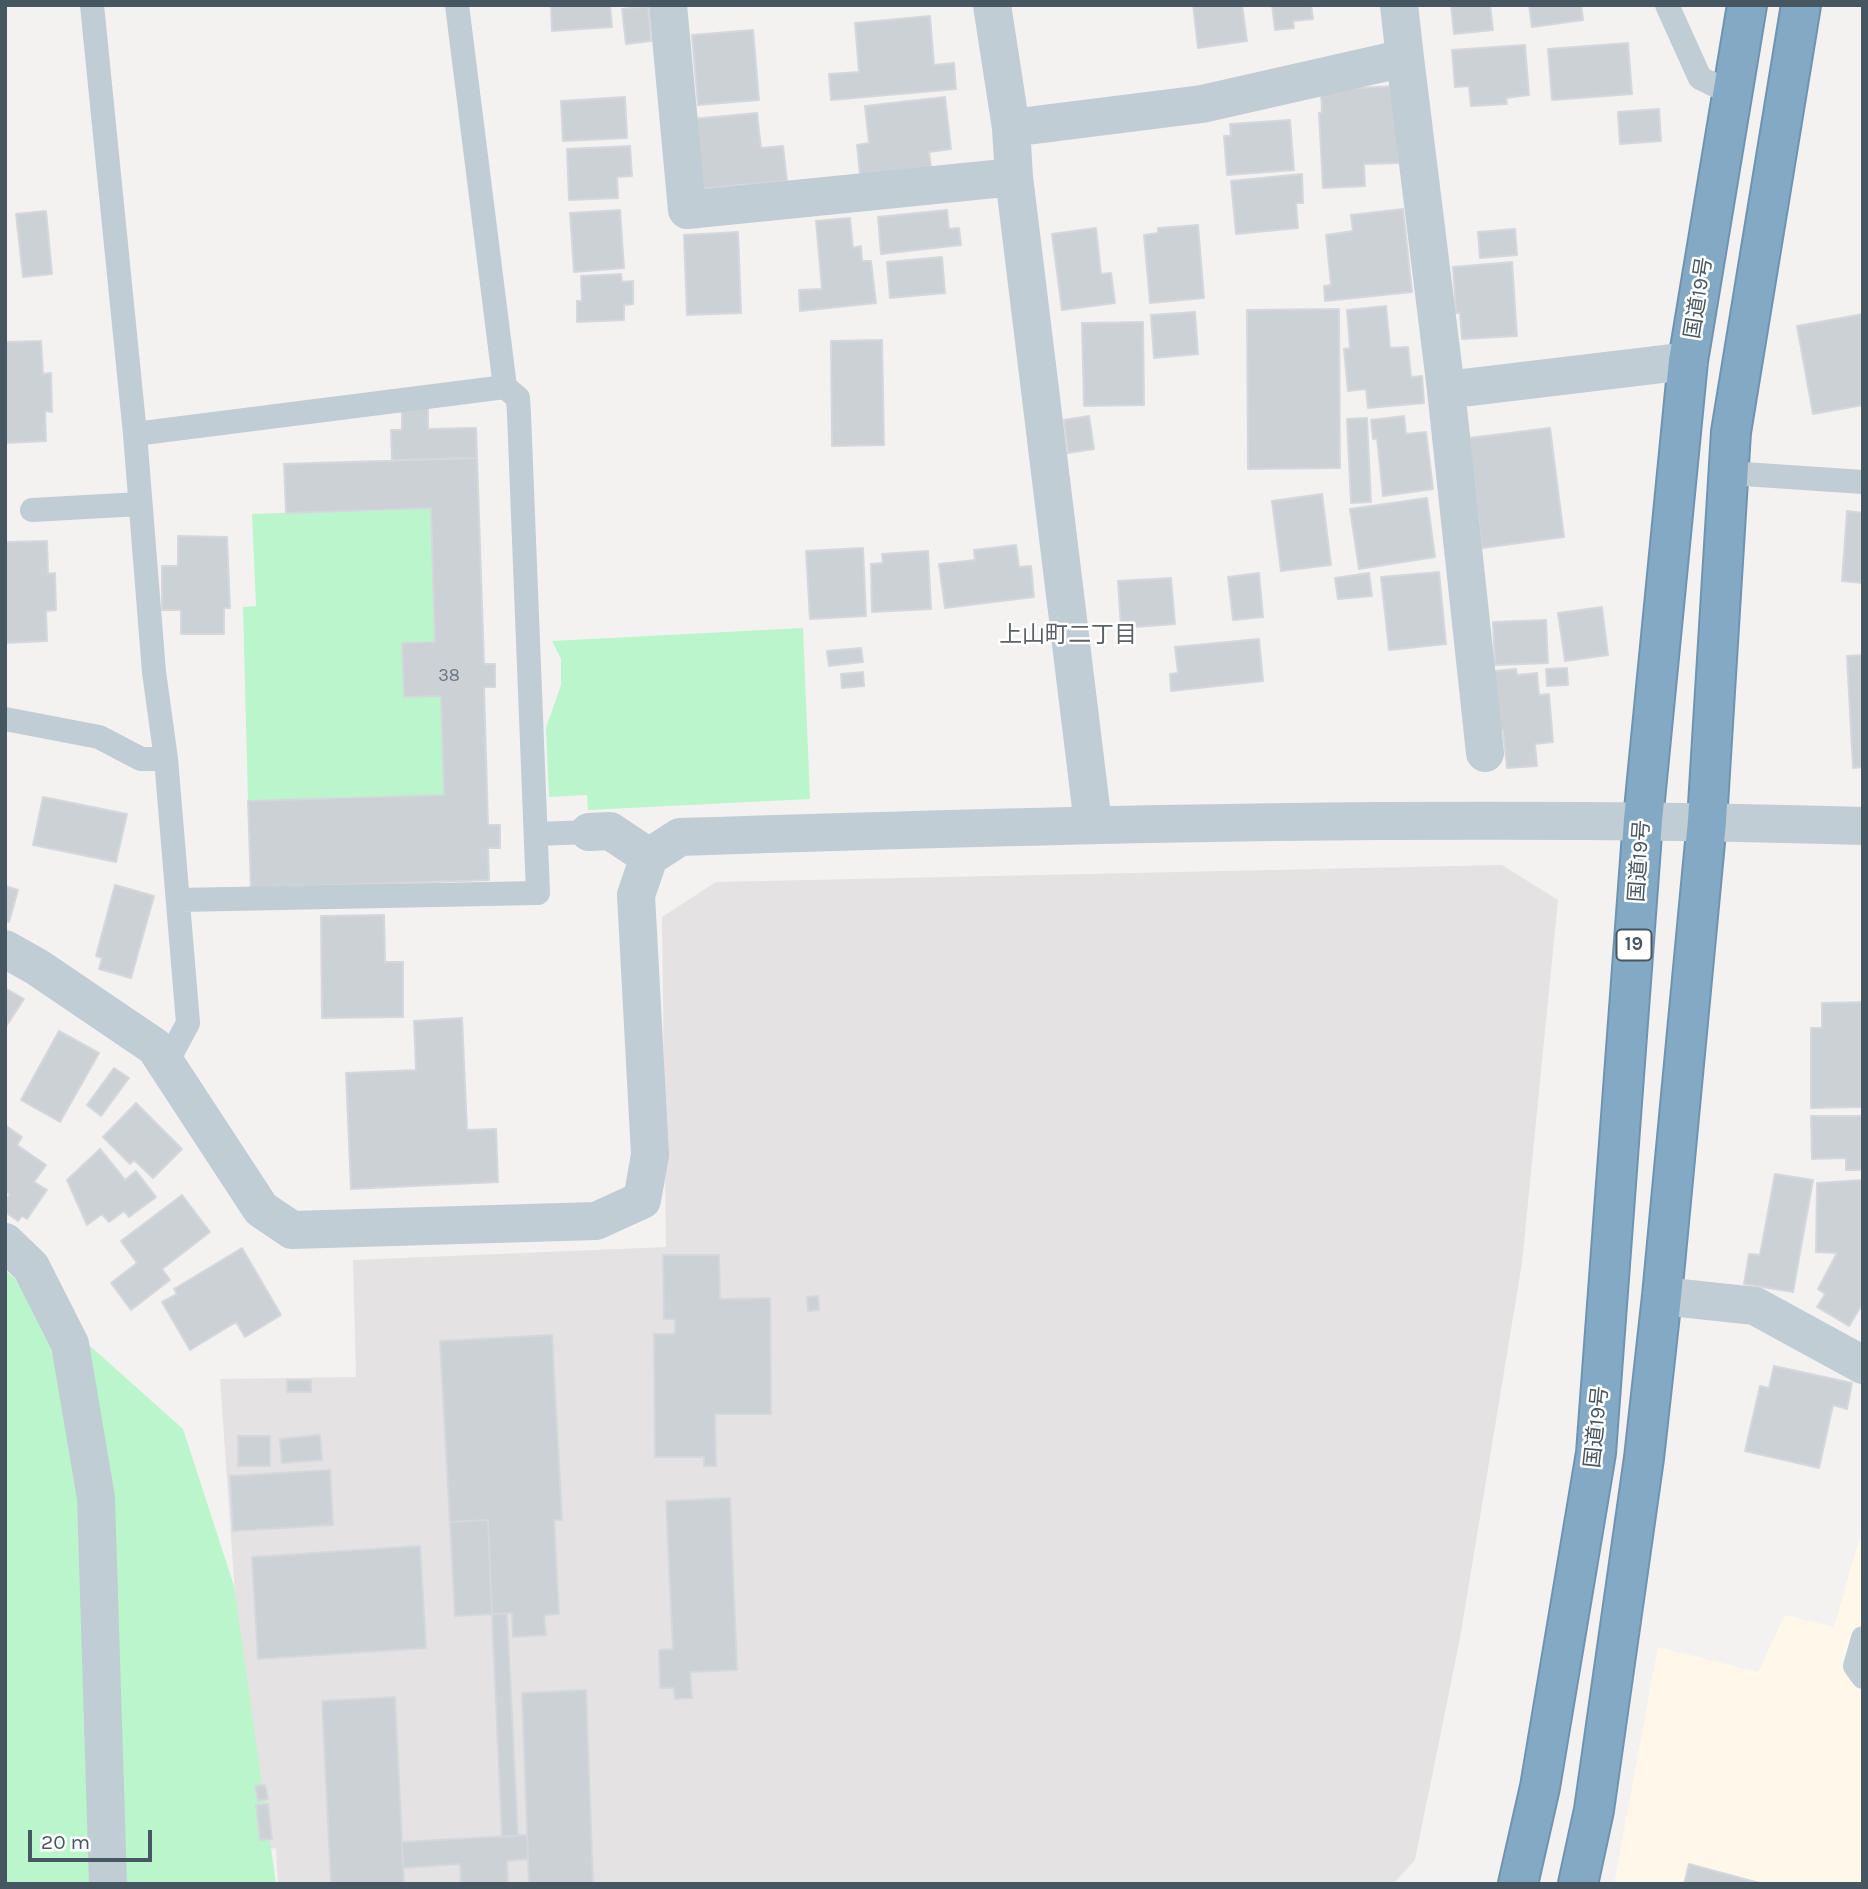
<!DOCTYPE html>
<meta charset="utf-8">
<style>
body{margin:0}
#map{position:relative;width:1868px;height:1889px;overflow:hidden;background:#f4f1f1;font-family:Karla,sans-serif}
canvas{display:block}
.frame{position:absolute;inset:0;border:7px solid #465761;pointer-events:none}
.scale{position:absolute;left:28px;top:1830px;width:124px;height:32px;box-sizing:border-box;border:4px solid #465761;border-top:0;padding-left:9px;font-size:21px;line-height:24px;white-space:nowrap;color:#465761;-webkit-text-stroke:5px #fff;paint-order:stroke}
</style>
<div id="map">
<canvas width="1868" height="1889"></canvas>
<div class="frame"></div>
<div class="scale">20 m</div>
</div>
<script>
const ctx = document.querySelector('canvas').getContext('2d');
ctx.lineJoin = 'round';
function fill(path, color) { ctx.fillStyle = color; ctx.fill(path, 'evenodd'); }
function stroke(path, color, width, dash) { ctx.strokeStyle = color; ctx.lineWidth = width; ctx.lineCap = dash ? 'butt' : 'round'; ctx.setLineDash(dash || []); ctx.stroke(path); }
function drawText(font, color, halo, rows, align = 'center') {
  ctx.font = font + ' Karla,"Noto Sans JP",sans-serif'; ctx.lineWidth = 5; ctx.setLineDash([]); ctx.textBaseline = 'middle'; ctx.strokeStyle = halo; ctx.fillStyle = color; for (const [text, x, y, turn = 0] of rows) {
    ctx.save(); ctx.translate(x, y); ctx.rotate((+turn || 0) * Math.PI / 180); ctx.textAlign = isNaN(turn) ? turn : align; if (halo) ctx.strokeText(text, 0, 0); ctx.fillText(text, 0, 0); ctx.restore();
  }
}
const commercial = new Path2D(`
 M 1863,1526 L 1863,1884 L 1614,1884 L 1658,1647 L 1758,1672 L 1785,1615 L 1834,1627 Z`);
const education = new Path2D(`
 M 1502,865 L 1558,900 L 1522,1263 L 1460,1638 L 1415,1860 L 1393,1884 L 278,1884 L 276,1848 L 253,1852 L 220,1379 L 356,1377 L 353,1260 L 666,1247 L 662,917 L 716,882 Z`);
const green = new Path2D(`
 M 431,508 L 435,642 L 402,643 L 404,697 L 441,696 L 444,795 L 248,801 L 243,607 L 256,606 L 252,514 Z
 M 803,628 L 810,799 L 588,810 L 587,795 L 549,797 L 546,728 L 561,685 L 561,659 L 552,641 Z
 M 5,1270 L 183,1429 L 234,1586 L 276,1884 L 5,1884 Z`);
const building = new Path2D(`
 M 551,5 L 610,5 L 612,27 L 552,31 Z
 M 1193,5 L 1242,5 L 1247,41 L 1198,48 Z
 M 1272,5 L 1311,5 L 1313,19 L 1293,21 L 1294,28 L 1275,30 Z
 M 1451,5 L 1490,5 L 1493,30 L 1454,34 Z
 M 1529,5 L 1581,5 L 1583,20 L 1532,27 Z
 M 648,6 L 651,41 L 626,44 L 622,9 Z
 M 930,16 L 934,65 L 954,63 L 956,89 L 831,100 L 829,74 L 859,72 L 855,23 Z
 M 753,30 L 759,100 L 698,105 L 692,35 Z
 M 1628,43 L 1632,94 L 1552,100 L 1548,49 Z
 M 1525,45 L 1529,95 L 1506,98 L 1507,104 L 1471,106 L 1469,86 L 1455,87 L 1452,50 Z
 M 1396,86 L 1399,163 L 1364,164 L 1365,186 L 1323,188 L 1319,113 L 1322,112 L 1321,90 Z
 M 625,97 L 627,138 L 563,141 L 561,101 Z
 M 945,97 L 951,149 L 929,152 L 932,176 L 861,184 L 857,145 L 869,143 L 865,106 Z
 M 1659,109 L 1661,141 L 1620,144 L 1618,112 Z
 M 757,113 L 761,148 L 783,146 L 787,181 L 699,189 L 692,119 Z
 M 1290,120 L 1294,170 L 1227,175 L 1224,136 L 1231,136 L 1230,124 Z
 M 630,146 L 632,176 L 617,177 L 618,198 L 569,200 L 567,149 Z
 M 1302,174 L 1303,203 L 1296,203 L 1298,228 L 1236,234 L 1231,181 Z
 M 1403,209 L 1412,292 L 1325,301 L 1324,286 L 1331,285 L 1326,235 L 1353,231 L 1351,215 Z
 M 620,210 L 624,268 L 574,272 L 570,213 Z
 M 947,210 L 949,229 L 959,228 L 961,245 L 881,254 L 878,217 Z
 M 46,211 L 52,274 L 23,277 L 16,214 Z
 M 850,218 L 853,248 L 861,246 L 862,261 L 871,261 L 876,303 L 800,311 L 799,290 L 822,289 L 816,221 Z
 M 1198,225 L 1204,298 L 1150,303 L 1144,235 L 1158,233 L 1158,228 Z
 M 1096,228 L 1101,274 L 1111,273 L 1115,303 L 1062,310 L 1052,234 Z
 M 1515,229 L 1517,255 L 1480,258 L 1478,232 Z
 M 738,232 L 741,313 L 687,315 L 684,235 Z
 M 942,257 L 945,293 L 890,298 L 887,262 Z
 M 1512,262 L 1517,336 L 1462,339 L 1460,313 L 1456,313 L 1453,267 Z
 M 621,274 L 622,282 L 633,281 L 633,304 L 624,305 L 624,320 L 577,322 L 577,301 L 582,301 L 581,276 Z
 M 1386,306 L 1390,348 L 1408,347 L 1411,377 L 1422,376 L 1424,403 L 1368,408 L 1366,389 L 1348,391 L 1344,349 L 1350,348 L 1347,310 Z
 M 1339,309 L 1340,468 L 1248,469 L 1247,310 Z
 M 1195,312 L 1198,354 L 1154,358 L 1151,315 Z
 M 1863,314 L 1863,405 L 1813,414 L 1797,326 Z
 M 1143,322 L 1144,405 L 1084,406 L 1082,323 Z
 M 882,340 L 884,445 L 832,446 L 831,341 Z
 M 41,341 L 43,374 L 51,373 L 52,412 L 45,411 L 46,441 L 5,443 L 5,342 Z
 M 402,407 L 428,407 L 428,429 L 476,428 L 477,458 L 392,460 L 391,430 L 402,430 Z
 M 1089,416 L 1094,449 L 1068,453 L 1064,420 Z
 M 1404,416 L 1406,434 L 1426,432 L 1433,489 L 1383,496 L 1377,438 L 1373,439 L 1371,420 Z
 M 1367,418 L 1371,502 L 1351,503 L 1347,419 Z
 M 1550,428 L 1564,537 L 1482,548 L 1469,438 Z
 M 477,458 L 484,664 L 495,664 L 495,687 L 484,687 L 488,825 L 500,825 L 500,848 L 488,848 L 489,880 L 251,888 L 248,801 L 444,795 L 441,696 L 404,697 L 402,643 L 435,642 L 431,508 L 286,513 L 284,464 Z
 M 1322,494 L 1331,565 L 1281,571 L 1272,501 Z
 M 1427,498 L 1435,557 L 1359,569 L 1350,509 Z
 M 1847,511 L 1863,513 L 1863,583 L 1842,581 Z
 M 178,536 L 227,537 L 230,608 L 224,608 L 224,634 L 181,634 L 181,610 L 162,610 L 162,566 L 178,566 Z
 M 47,541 L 48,574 L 55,573 L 56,610 L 46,611 L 47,641 L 5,643 L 5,542 Z
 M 1016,545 L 1019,567 L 1031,566 L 1034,597 L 945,608 L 939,564 L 975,560 L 974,550 Z
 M 863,548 L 866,616 L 810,619 L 806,551 Z
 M 928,551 L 931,609 L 872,612 L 871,564 L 883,563 L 882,554 Z
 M 1439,572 L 1446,644 L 1389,650 L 1381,577 Z
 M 1259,573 L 1263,617 L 1233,620 L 1228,577 Z
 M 1369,573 L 1372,596 L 1338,599 L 1335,578 Z
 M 1171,578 L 1175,624 L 1121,628 L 1118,581 Z
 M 1602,607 L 1608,655 L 1565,661 L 1558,613 Z
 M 1546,620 L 1548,663 L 1495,665 L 1493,622 Z
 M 1259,639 L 1263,681 L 1171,691 L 1170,674 L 1178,673 L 1175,647 Z
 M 861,648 L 863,662 L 829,666 L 827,651 Z
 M 1863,655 L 1863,767 L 1853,768 L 1847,656 Z
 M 1567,668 L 1568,685 L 1547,686 L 1546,669 Z
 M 1516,669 L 1517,675 L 1537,673 L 1539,695 L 1549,694 L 1553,742 L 1535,744 L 1537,766 L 1507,768 L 1503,730 L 1493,731 L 1494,671 Z
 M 863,672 L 864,686 L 842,688 L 841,674 Z
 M 43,797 L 127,814 L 116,862 L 33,845 Z
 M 115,885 L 154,896 L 131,978 L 99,969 L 102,958 L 96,956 Z
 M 5,886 L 18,890 L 9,922 L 5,921 Z
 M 384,915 L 385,962 L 403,962 L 403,1017 L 322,1018 L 321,916 Z
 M 5,988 L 24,999 L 5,1028 Z
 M 1863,1002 L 1863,1107 L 1811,1108 L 1811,1028 L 1822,1028 L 1822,1003 Z
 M 462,1018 L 467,1130 L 496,1129 L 498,1182 L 351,1189 L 346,1073 L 416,1070 L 414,1021 Z
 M 59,1031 L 99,1053 L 60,1122 L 21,1100 Z
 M 114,1068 L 129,1078 L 101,1116 L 87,1105 Z
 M 136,1103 L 182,1149 L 153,1178 L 134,1160 L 130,1164 L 103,1137 Z
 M 1811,1116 L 1863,1116 L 1863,1170 L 1846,1170 L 1846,1158 L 1812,1159 Z
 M 5,1125 L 22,1137 L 17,1145 L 46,1165 L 34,1182 L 47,1190 L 27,1219 L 22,1216 L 18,1221 L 5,1212 L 5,1201 L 10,1194 L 5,1191 Z
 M 100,1149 L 125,1180 L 136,1171 L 156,1197 L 129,1217 L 124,1211 L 109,1222 L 102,1214 L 87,1225 L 67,1180 Z
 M 1775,1174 L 1813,1180 L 1793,1292 L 1744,1284 L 1749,1254 L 1760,1255 Z
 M 1863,1180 L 1863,1303 L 1849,1326 L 1817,1307 L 1825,1294 L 1818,1289 L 1837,1253 L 1816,1252 L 1817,1183 Z
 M 182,1195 L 210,1232 L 162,1269 L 170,1280 L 131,1310 L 111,1283 L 137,1263 L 121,1241 Z
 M 242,1248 L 281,1315 L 245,1337 L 236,1322 L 190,1350 L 162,1302 L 177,1294 L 174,1289 Z
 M 663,1255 L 719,1255 L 720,1299 L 770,1298 L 771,1414 L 715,1414 L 716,1466 L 704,1466 L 704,1457 L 655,1457 L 654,1334 L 675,1334 L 675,1319 L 664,1319 Z
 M 818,1296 L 819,1310 L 808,1311 L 807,1297 Z
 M 552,1335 L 562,1520 L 554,1520 L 559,1614 L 544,1615 L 546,1635 L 513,1637 L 512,1613 L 492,1614 L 488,1520 L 450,1522 L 440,1341 Z
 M 1774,1366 L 1852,1383 L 1847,1409 L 1833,1405 L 1819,1468 L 1745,1451 L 1760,1386 L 1769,1388 Z
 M 287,1380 L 311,1380 L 311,1392 L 287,1392 Z
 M 320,1435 L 322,1460 L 282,1463 L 280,1439 Z
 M 238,1436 L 270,1436 L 270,1466 L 238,1466 Z
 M 330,1470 L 333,1525 L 233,1531 L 230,1476 Z
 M 730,1498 L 737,1670 L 690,1672 L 692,1698 L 675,1699 L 674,1688 L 660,1688 L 659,1650 L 673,1649 L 666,1501 Z
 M 488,1520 L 492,1614 L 455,1616 L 450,1522 Z
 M 420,1546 L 426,1648 L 258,1659 L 252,1557 Z
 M 492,1614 L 507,1614 L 518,1836 L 502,1837 Z
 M 586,1690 L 593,1884 L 529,1884 L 522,1693 Z
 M 395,1697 L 404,1884 L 331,1884 L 322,1701 Z
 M 265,1785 L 268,1799 L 258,1801 L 255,1786 Z
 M 268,1804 L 272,1839 L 260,1840 L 256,1805 Z
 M 527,1835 L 528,1859 L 507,1861 L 508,1884 L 461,1884 L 460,1864 L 403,1868 L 402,1842 Z
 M 1689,1864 L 1763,1884 L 1684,1884 Z`);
const lane = new Path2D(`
 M 92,5 L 135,434 L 154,672 L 166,759
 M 1667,5 L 1700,78 L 1731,93
 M 135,434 L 505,387 L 457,5
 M 1729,473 L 1863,482
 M 32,510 L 140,504
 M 5,719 L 99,737 L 141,759 L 166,759 L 188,1023 L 166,1064
 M 536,834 L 589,832
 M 178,900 L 538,893 L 519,414 L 518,398 L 505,387
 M 1863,1638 L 1855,1666 L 1863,1677`);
const street = new Path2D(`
 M 668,5 L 687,210 L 1014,177
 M 992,5 L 1011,128 L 1014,177 L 1093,824
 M 1399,5 L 1405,58
 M 1011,128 L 1202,104 L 1405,58 L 1446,390 L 1485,753
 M 1446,390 L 1688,361
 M 589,832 L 610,831 L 649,857
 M 5,949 L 37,967 L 155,1047 L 261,1209 L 292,1230 L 596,1221 L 642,1200 L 650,1155 L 636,895 L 649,857 L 680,837 C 1075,824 1467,814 1863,826
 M 5,1242 L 31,1267 L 70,1344 L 96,1498 L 108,1884
 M 1662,1296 L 1755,1306 L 1863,1365`);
const highway = new Path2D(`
 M 1518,1884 L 1540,1787 L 1596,1453 L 1643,820 L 1688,361 L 1747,5
 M 1578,1884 L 1594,1810 L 1644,1458 L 1662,1296 L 1707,821 L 1731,432 L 1801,5`);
const numberNames = [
 ["38",449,676]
];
const shields = [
 [1634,945,35]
];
const shieldNames = [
 ["19",1634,945]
];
const streetNames = [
 ["国道19号",1699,298,-81],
 ["国道19号",1640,861,-86],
 ["国道19号",1597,1427,-84]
];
const neighbourhoodNames = [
 ["上山町二丁目",1068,635]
];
fill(commercial, '#fef7ea');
fill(education, '#e5e2e3');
fill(green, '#bbf5cc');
fill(building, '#ccd1d6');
stroke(building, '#d4d8dd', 2);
stroke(highway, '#6e94b1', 42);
stroke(lane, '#c0cdd4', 24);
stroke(street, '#c0cdd4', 38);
stroke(highway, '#83a9c5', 38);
drawText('18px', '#68767e', null, numberNames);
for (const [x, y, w] of shields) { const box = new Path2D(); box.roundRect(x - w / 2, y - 15.5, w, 31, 5); ctx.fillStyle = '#fff'; ctx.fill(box); stroke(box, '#465761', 2); }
drawText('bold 19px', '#465761', null, shieldNames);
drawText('21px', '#465761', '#fff', streetNames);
drawText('23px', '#5c6267', '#fff', neighbourhoodNames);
</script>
